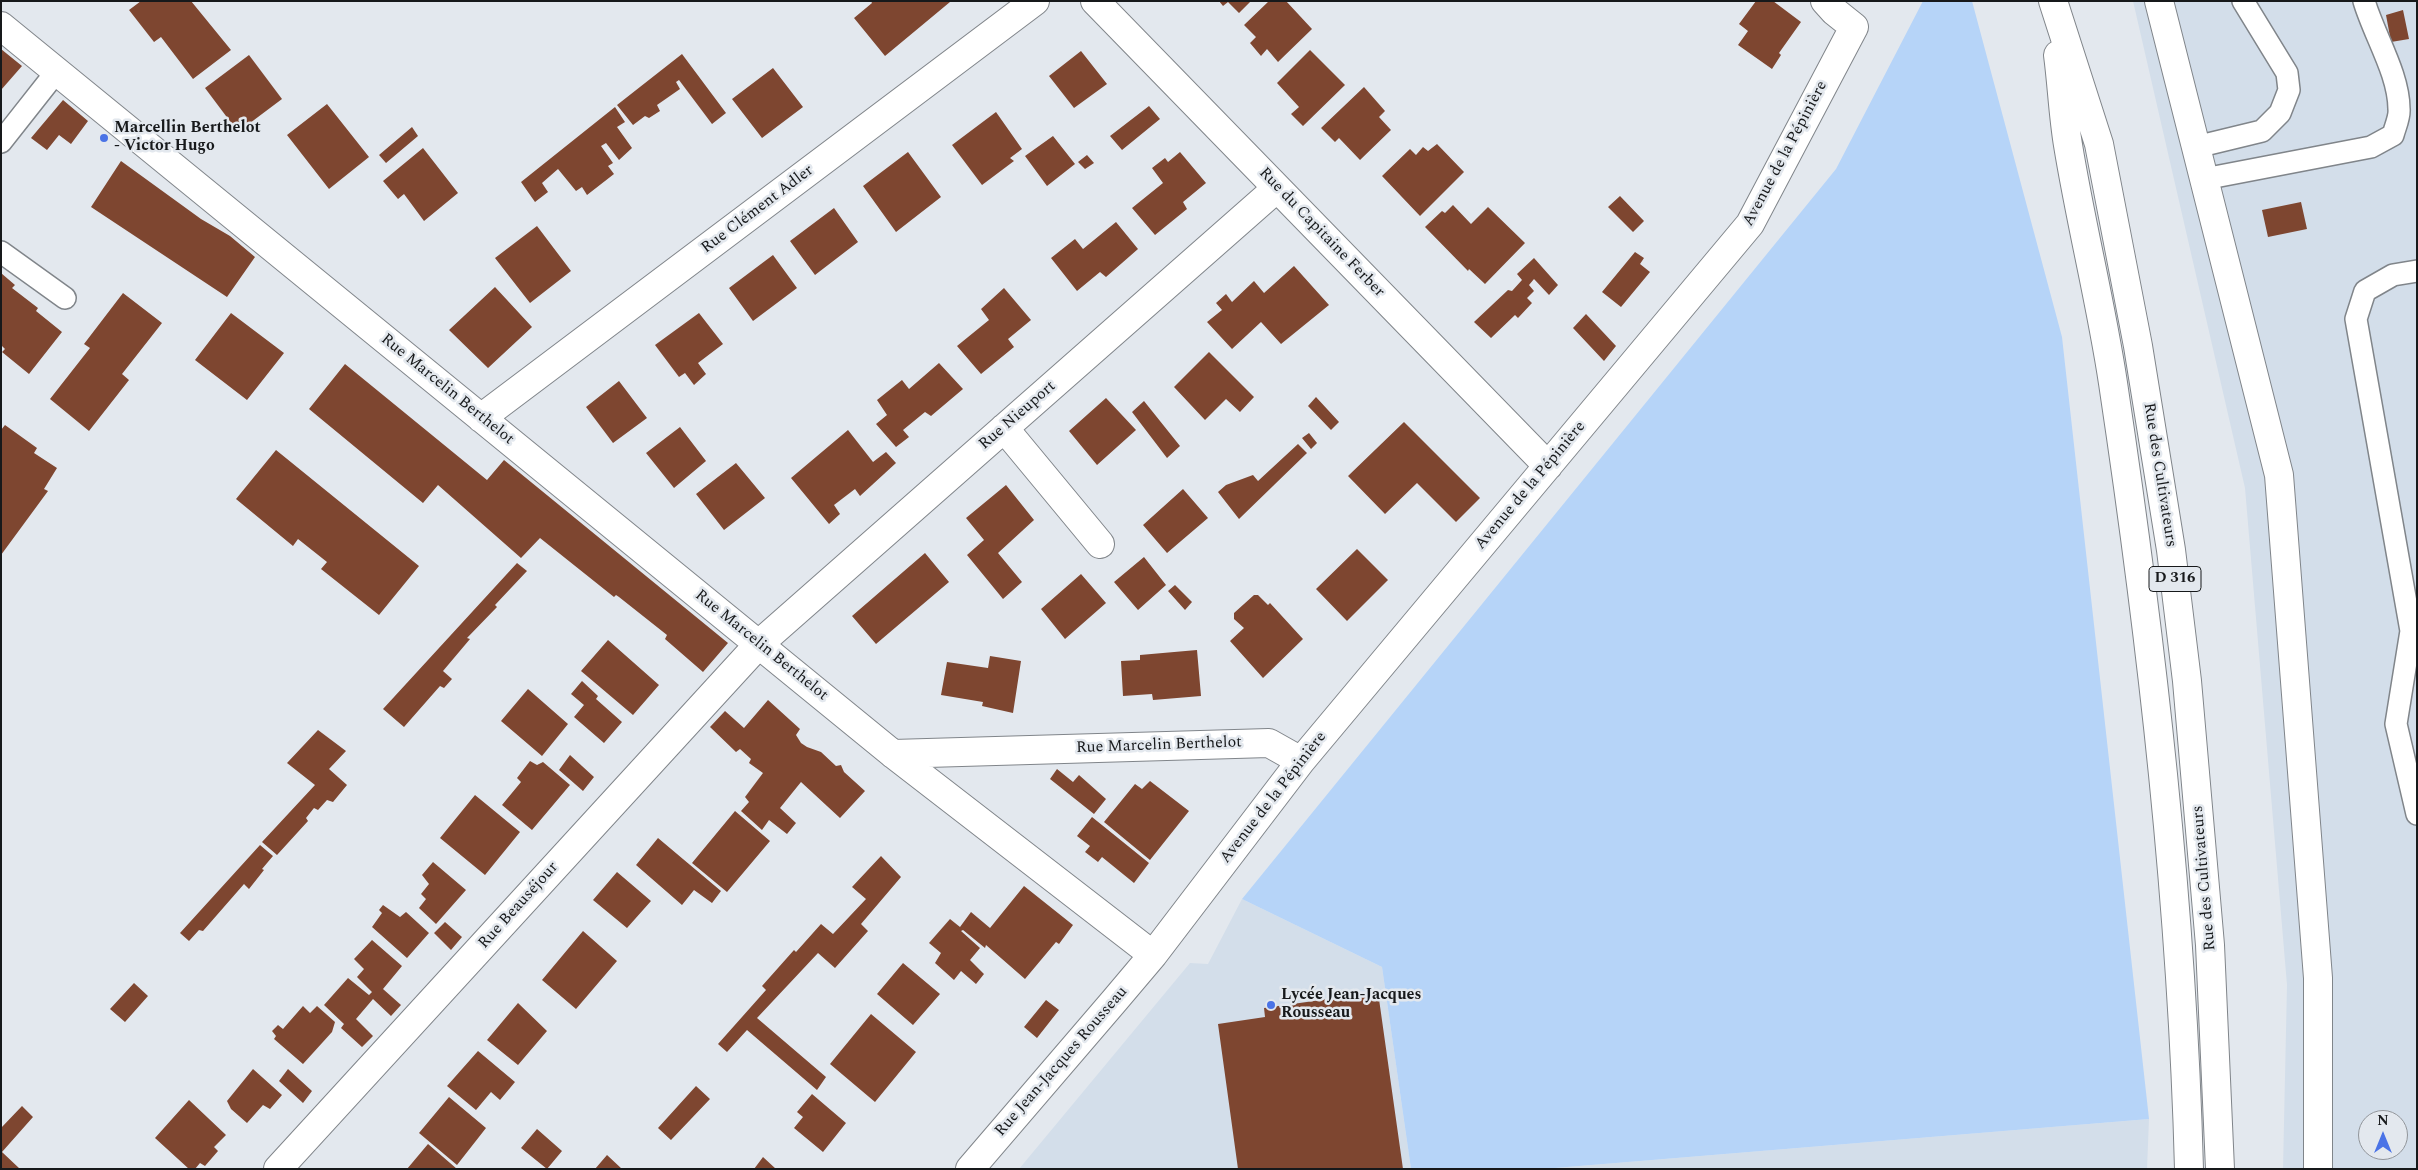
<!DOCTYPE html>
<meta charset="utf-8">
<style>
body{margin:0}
#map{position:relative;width:2418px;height:1170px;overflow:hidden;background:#e3e8ee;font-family:Spectral,serif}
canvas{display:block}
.frame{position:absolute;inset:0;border:2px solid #17191b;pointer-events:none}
.north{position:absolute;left:2358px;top:1110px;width:50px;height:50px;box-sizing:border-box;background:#e3e8ee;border:1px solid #91959a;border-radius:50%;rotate:0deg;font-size:14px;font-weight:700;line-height:20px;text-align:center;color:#17191b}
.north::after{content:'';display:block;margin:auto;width:18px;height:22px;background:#4a73e6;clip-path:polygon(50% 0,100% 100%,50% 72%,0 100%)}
</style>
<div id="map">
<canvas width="2418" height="1170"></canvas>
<div class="frame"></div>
<div class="north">N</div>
</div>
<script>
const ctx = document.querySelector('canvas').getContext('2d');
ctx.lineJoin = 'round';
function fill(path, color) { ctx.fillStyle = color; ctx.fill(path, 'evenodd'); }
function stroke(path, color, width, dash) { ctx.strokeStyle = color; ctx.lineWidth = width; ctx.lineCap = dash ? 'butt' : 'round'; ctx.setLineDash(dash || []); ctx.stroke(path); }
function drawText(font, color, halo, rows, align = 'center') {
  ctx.font = font + ' Spectral,serif'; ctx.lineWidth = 5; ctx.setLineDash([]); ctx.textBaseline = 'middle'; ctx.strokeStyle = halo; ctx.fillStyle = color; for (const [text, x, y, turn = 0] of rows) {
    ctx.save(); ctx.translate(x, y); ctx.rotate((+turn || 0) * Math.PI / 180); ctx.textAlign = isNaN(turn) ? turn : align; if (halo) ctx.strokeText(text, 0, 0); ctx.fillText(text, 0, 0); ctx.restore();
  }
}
const built = new Path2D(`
 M 2133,1 L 2417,1 L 2417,1169 L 2283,1169 L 2287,985 L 2245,488 ZM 2368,1120 L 2398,1120 L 2398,1150 L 2368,1150 Z
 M 1242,899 L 1382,967 L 1411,1169 L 1019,1169 L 1190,963 L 1208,964 Z
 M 2149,1119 L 2147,1169 L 1543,1169 Z`);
const green = new Path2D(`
 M 1923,1 L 1972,1 L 2062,337 L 2149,1119 L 1543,1169 L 1411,1169 L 1382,967 L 1242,899 L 1836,169 Z`);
const building = new Path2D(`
 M 141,1 L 191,1 L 231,50 L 193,79 L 161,37 L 154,42 L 129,10 Z
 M 871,1 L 949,1 L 950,2 L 885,56 L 854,18 L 872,3 Z
 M 1219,1 L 1251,1 L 1239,13 L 1228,2 L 1223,6 Z
 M 1269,1 L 1286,1 L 1312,29 L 1278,62 L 1267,49 L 1261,56 L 1250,43 L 1256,37 L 1244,25 Z
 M 1756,1 L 1773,1 L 1801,22 L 1779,53 L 1781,55 L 1772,69 L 1738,45 L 1748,31 L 1739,24 Z
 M 2403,10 L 2409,39 L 2391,42 L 2386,15 Z
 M 1,49 L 22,66 L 1,90 Z
 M 1310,50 L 1345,85 L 1303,126 L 1291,114 L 1299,107 L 1277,83 Z
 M 1081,51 L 1107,84 L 1074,108 L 1049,76 Z
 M 682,54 L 726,113 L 712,124 L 679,80 L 676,82 L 680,89 L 657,105 L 660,111 L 649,118 L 645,116 L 633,125 L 617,105 Z
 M 249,55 L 282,99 L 238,132 L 205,88 Z
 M 773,68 L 803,107 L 762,138 L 732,99 Z
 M 1364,87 L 1385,111 L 1379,117 L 1391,130 L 1360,160 L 1339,138 L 1335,142 L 1321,128 Z
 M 63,100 L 88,121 L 71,144 L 59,135 L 47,150 L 31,138 Z
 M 327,104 L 369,157 L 329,189 L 287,135 Z
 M 1149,106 L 1160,119 L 1122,150 L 1110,136 Z
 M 615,107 L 625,122 L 617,127 L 632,148 L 619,160 L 606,143 L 601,146 L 613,163 L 608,166 L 614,174 L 587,195 L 582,187 L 576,191 L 558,169 L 542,183 L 548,192 L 535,202 L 521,182 Z
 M 996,112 L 1022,149 L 1010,158 L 1014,161 L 982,185 L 952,145 Z
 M 412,127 L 418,136 L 386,163 L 379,155 Z
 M 1053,136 L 1075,164 L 1047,186 L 1025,156 Z
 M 1437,144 L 1464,172 L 1420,216 L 1382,176 L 1410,149 L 1416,155 L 1423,147 L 1428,151 Z
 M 423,148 L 458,193 L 424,221 L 404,194 L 398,199 L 383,181 Z
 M 908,152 L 941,197 L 896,232 L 863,186 Z
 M 1180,152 L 1206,183 L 1183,202 L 1187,209 L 1155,235 L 1132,208 L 1163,183 L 1152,168 L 1165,158 L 1168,162 Z
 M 1087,155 L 1094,163 L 1085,169 L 1078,162 Z
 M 121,161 L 201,219 L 230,236 L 255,257 L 227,297 L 91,207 Z
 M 1620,196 L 1644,221 L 1633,232 L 1608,207 Z
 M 2301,202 L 2307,229 L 2268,237 L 2262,210 Z
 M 1453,205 L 1471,224 L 1488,207 L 1525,243 L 1485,284 L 1469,269 L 1468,271 L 1425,227 L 1442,211 L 1445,213 Z
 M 834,208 L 858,242 L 815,275 L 790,241 Z
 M 1116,222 L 1138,249 L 1106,277 L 1100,272 L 1077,291 L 1051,258 L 1075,239 L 1083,249 Z
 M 537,226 L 571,271 L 530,303 L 495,258 Z
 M 1635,252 L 1644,258 L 1640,264 L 1650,272 L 1621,307 L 1602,292 Z
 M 773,255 L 797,288 L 753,321 L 729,288 Z
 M 1534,258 L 1558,285 L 1549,295 L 1534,279 L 1529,285 L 1534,291 L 1527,298 L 1532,303 L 1518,318 L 1515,315 L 1491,338 L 1474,322 L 1508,290 L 1512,291 L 1522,280 L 1517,274 Z
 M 1294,266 L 1329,305 L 1281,344 L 1261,322 L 1232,349 L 1207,322 L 1222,310 L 1216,303 L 1226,294 L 1232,302 L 1254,281 L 1264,293 Z
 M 1,273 L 15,285 L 12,288 L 38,308 L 36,311 L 62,332 L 29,374 L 2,352 L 5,349 L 1,345 Z
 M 495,287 L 532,327 L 488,368 L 449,330 Z
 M 1004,288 L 1031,320 L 1008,339 L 1014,347 L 981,374 L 957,346 L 989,320 L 981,309 Z
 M 123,293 L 162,323 L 122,374 L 129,380 L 89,431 L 50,399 L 90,348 L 84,344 Z
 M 231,313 L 284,353 L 247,400 L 195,360 Z
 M 699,313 L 723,344 L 698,363 L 706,374 L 694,385 L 685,373 L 679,377 L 655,345 Z
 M 1586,314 L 1616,346 L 1604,361 L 1573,328 Z
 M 1209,352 L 1254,397 L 1240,412 L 1226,399 L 1205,420 L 1174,387 Z
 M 939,363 L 963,389 L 931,416 L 925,412 L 903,430 L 909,437 L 896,447 L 876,424 L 887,415 L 877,400 L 902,380 L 909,389 Z
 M 345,364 L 487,480 L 504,460 L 728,643 L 703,672 L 665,639 L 667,635 L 619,597 L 616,595 L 614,597 L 540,538 L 521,558 L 438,485 L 423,503 L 309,409 Z
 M 619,381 L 647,418 L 613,443 L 586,407 Z
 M 1316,397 L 1339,422 L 1331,430 L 1308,406 Z
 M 1106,398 L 1136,430 L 1097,465 L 1069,431 Z
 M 1144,401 L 1180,446 L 1167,458 L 1132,412 Z
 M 1404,422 L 1480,498 L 1456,522 L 1417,483 L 1385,514 L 1348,476 Z
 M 5,425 L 37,448 L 34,453 L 57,468 L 44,489 L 48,491 L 1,555 L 1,430 Z
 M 680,427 L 706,461 L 674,488 L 646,453 Z
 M 848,430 L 873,462 L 886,452 L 896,463 L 860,496 L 855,489 L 834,505 L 840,514 L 829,524 L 791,478 Z
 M 1309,433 L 1317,443 L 1311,449 L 1302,438 Z
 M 1298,444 L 1307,453 L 1239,519 L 1218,492 L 1226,485 L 1253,475 L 1258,481 Z
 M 276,450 L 419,566 L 379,615 L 321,569 L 327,562 L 298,539 L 293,546 L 236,499 Z
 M 736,463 L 765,498 L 724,530 L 696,494 Z
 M 1006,485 L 1034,520 L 998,553 L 1022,582 L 1003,599 L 967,555 L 984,540 L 966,518 Z
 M 1183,489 L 1208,518 L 1167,553 L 1143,525 Z
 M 1357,549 L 1388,580 L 1347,621 L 1316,589 Z
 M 925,553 L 949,582 L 876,644 L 852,616 Z
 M 1144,557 L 1166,585 L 1138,610 L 1114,582 Z
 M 517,563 L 527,571 L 495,605 L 497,607 L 467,638 L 470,639 L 443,671 L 452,679 L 444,688 L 440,686 L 404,727 L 383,709 Z
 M 1081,574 L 1106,603 L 1065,639 L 1041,609 Z
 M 1175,585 L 1192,602 L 1185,610 L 1168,591 Z
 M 1254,595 L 1258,595 L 1268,605 L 1270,603 L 1303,639 L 1263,678 L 1230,641 L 1244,628 L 1234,619 L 1234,613 Z
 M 608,640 L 659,685 L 633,715 L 581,671 Z
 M 1197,650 L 1201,696 L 1153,700 L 1152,694 L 1123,696 L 1121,661 L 1140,660 L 1140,655 Z
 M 990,656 L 1021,661 L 1013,713 L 982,706 L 983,702 L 941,695 L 947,662 L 988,668 Z
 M 582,681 L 598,696 L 596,699 L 622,722 L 604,743 L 574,717 L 584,705 L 571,694 Z
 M 528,689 L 568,724 L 542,756 L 501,721 Z
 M 768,700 L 800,729 L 796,735 L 801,743 L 807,747 L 821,752 L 836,766 L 841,765 L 844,772 L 865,791 L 840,818 L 801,782 L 780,808 L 796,823 L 787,834 L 769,820 L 762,830 L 741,811 L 749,802 L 745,797 L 763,773 L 749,763 L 751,759 L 740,749 L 736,752 L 710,727 L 725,711 L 744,728 Z
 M 318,730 L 346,751 L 329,769 L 347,785 L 333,802 L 327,800 L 318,810 L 314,808 L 306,818 L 308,821 L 277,855 L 262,842 L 315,785 L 287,763 Z
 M 570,755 L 594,777 L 583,791 L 559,770 Z
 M 530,761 L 537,765 L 543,762 L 570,785 L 532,830 L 502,805 L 521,782 L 517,778 Z
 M 1057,769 L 1073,782 L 1079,775 L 1106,799 L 1094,814 L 1050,779 Z
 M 1150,781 L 1189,811 L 1150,860 L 1104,822 L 1135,784 L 1142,789 Z
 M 475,795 L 520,832 L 485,875 L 440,838 Z
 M 735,811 L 770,841 L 727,892 L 692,863 Z
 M 1092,817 L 1149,863 L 1134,883 L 1102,857 L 1098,862 L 1085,852 L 1090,846 L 1077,836 Z
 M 658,838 L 721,891 L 712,903 L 694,890 L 682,905 L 636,865 Z
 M 260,845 L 273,856 L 262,869 L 264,870 L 249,889 L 244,884 L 203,931 L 199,930 L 189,941 L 180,933 Z
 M 881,856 L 901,877 L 861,924 L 868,931 L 835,968 L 818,953 L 757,1018 L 826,1077 L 817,1090 L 747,1030 L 727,1052 L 718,1044 L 766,990 L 762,986 L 794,950 L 796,952 L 821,924 L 833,934 L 866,899 L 852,887 Z
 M 433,862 L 466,890 L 436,924 L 419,908 L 426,899 L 421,894 L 429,884 L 422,875 Z
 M 617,872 L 651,901 L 627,928 L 593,900 Z
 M 1024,886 L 1073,925 L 1059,944 L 1056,942 L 1025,979 L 986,945 L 985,948 L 963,930 L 961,931 L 980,948 L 970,960 L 984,974 L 976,984 L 961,971 L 954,980 L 935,963 L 941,953 L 929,943 L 950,919 L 960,927 L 971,912 L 990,928 Z
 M 383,905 L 400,917 L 406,912 L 429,933 L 407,958 L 372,927 L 382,913 L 379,910 Z
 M 445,922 L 462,937 L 451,950 L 434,933 Z
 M 583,931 L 617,961 L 576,1009 L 542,980 Z
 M 372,940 L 402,966 L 383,989 L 401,1005 L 391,1016 L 373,999 L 356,1019 L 373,1036 L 362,1047 L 341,1028 L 344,1024 L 324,1005 L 348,978 L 369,995 L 372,992 L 357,977 L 364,969 L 354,959 Z
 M 903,963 L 940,994 L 913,1025 L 877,994 Z
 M 134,983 L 148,996 L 125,1022 L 110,1009 Z
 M 1378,992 L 1403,1169 L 1238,1169 L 1218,1024 L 1265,1017 L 1264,1008 Z
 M 1046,1000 L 1059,1010 L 1037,1038 L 1024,1027 Z
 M 518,1003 L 547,1031 L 518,1065 L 487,1040 Z
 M 303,1006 L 310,1013 L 317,1006 L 335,1022 L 332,1032 L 303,1064 L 274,1039 L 276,1036 L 272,1031 L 278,1025 L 283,1029 Z
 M 871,1014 L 916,1052 L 875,1102 L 830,1064 Z
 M 478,1051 L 515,1082 L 500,1100 L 491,1092 L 476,1110 L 447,1086 Z
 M 253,1069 L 282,1095 L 270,1109 L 263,1105 L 247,1123 L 231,1109 L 227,1101 Z
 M 288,1069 L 312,1091 L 303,1103 L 279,1081 Z
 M 696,1086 L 710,1099 L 671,1140 L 658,1128 Z
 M 812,1094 L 846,1123 L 823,1152 L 794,1128 L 803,1117 L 797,1112 Z
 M 449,1097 L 486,1128 L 457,1165 L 419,1133 Z
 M 189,1100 L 226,1135 L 214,1147 L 218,1151 L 205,1166 L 200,1163 L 195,1169 L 189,1169 L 155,1138 Z
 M 22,1106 L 33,1117 L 2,1152 L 20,1169 L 1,1169 L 1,1128 Z
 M 537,1129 L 562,1151 L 547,1169 L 521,1148 Z
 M 428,1144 L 457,1169 L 407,1169 Z
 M 607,1155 L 622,1169 L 595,1169 Z
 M 763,1157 L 776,1169 L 754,1169 Z`);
const service = new Path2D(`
 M 1,142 L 57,71
 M 2196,147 L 2262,131 L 2280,113 L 2289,90 L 2287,73 L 2243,1
 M 2204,179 L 2371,147 L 2393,135 C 2395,127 2400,117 2399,109 C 2399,74 2374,35 2364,1
 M 1,252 L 65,298
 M 2417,271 L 2393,275 L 2365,291 L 2356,319 L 2411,631 L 2396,724 L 2417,814`);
const minor = new Path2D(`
 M 1095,1 L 1548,466
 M 2159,1 L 2279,475 L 2318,978 L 2318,1169
 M 1,26 L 893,754 L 1153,955
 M 481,418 L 1035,1
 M 1004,428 L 1100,544
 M 893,754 L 1269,743 L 1301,761
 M 278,1169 L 759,644 L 1277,188
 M 970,1169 L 1115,1000 L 1153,955 L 1301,761 L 1750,224 L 1854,27 L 1834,11 L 1825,1`);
const primary = new Path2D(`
 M 2053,1 L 2099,144 L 2138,346 L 2171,550 L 2187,681 L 2210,945 L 2220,1169
 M 2058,55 C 2062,85 2063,115 2068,145 C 2081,225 2101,303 2113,383 C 2152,643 2182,905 2189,1169`);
const markers = [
 [104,138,5,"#4a73e6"],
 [1271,1005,5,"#4a73e6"]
];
const shields = [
 [2175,579,52]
];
const shieldNames = [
 ["D 316",2175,579]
];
const poiNames = [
 ["Marcellin Berthelot",114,129],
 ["- Victor Hugo",114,147],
 ["Lycée Jean-Jacques",1281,996],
 ["Rousseau",1281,1014]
];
const streetNames = [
 ["Avenue de la Pépinière",1786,154,-62],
 ["Rue Clément Adler",758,210,-37],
 ["Rue du Capitaine Ferber",1321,233,46],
 ["Rue Marcelin Berthelot",447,390,39],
 ["Rue Nieuport",1018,416,-41],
 ["Rue des Cultivateurs",2159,475,81],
 ["Avenue de la Pépinière",1531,486,-50],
 ["Rue Marcelin Berthelot",761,646,39],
 ["Rue Marcelin Berthelot",1159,746,-2],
 ["Avenue de la Pépinière",1274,798,-52],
 ["Rue des Cultivateurs",2205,878,-95],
 ["Rue Beauséjour",519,906,-48],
 ["Rue Jean-Jacques Rousseau",1062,1062,-49]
];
fill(built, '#d3deea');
fill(green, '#b6d4f8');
fill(building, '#7e4630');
stroke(service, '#80858a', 24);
stroke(minor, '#80858a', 30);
stroke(primary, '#80858a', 30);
stroke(service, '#fff', 21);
stroke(minor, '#fff', 28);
stroke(primary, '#fff', 28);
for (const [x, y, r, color] of markers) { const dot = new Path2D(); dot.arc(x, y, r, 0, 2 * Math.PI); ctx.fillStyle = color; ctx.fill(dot); stroke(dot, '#e3e8ee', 2); }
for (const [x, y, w] of shields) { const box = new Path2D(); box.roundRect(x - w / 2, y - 12.5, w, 25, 4); ctx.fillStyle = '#e3e8ee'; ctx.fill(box); stroke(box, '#17191b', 1); }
drawText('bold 15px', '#17191b', null, shieldNames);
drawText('bold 16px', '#17191b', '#e3e8ee', poiNames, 'left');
drawText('16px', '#17191b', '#e3e8ee', streetNames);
</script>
